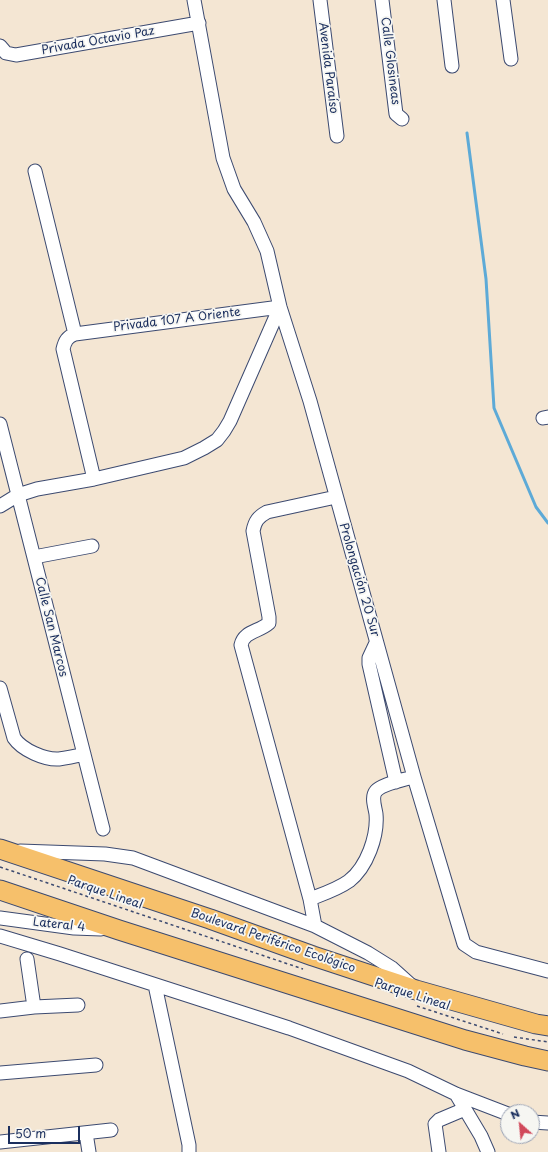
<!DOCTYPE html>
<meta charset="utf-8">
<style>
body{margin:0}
#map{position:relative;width:548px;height:1152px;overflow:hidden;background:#f4e6d3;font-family:"Playpen Sans",sans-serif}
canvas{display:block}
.north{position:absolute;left:500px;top:1104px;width:40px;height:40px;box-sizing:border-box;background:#f6f6f2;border:1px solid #9ea6b7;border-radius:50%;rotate:333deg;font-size:11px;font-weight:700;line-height:16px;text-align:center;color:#1b2f5e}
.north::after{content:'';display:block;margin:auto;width:14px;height:18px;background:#d1495b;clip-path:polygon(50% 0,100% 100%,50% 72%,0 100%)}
.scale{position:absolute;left:8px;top:1126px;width:72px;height:18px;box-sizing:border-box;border:2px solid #1b2f5e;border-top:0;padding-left:5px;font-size:12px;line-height:14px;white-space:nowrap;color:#1b2f5e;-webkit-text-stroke:3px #f6f6f2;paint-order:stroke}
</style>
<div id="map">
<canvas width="548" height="1152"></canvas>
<div class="north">N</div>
<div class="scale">50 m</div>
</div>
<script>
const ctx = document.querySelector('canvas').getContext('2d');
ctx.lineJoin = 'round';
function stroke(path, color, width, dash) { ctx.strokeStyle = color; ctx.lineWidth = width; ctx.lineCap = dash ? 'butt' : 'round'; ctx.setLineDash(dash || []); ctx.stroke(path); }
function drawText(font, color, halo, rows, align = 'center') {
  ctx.font = font + ' "Playpen Sans",sans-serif'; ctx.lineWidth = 3.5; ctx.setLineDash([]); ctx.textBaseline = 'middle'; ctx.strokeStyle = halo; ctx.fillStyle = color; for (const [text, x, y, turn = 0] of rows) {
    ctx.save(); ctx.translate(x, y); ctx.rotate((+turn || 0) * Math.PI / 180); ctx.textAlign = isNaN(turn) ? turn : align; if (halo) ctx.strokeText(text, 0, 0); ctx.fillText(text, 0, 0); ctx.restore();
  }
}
const stream = new Path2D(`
 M 467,133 L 486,279 L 494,408 L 536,507 L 548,523`);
const path = new Path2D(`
 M 0,867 L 303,969
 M 417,1006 L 503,1034
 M 514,1037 L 548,1042`);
const minor = new Path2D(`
 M 194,0 L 223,158 L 234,189 L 254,222 L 267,251 L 280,307 L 310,401 L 414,777 L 464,944 L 476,952 L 548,971
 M 320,0 L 337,136
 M 382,0 L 396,114 L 402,119
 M 444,0 L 452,66
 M 503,0 L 511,59
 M 0,46 L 6,53 L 16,55 L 199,23
 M 35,171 L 75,334
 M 543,418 L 548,417
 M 0,424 L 103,829
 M 94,479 L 63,349 C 65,341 67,337 75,334 L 280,307
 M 0,506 L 18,495 L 37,489 L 94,479 L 184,458 L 204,448 L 217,440 L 224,431 L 230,421 L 280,307
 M 34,557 L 92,546
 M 376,643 L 369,658 L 369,664 L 396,782
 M 0,688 L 14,738 C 22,750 45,760 59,759 C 67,758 76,756 84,754
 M 20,851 L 105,854 L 133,858 L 315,926 L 368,953 L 392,968 L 412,986
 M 310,899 C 323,894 338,889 349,881 C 367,867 378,836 376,814 C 375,807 371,797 376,791 C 382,784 405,779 414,777
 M 0,918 L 74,928 L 101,929
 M 315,926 L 310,899 L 241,645 C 244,631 259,632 269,623 L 269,617 L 253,531 C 255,521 258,517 267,512 L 336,497
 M 0,936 L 60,954 L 289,1028 L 408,1071 L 456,1094 L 508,1114
 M 27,959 L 34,1007
 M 155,985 L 189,1145 L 189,1152
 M 0,1011 L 34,1007 L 78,1005
 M 0,1073 L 96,1065
 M 456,1094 L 481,1136 L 488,1152
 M 532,1122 L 548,1123
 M 86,1133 L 89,1152
 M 0,1142 L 111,1130
 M 439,1152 L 435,1124 L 439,1120 L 465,1109`);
const highway = new Path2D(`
 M 0,849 L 210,919 L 313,956 L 416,990 L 536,1024 L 548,1026
 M 0,890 L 119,930 L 465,1040 L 525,1056 L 548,1061`);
const streetNames = [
 ["Privada Octavio Paz",98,41,-10],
 ["Calle Glosineas",390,61,83],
 ["Avenida Paraíso",328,68,83],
 ["Privada 107 A Oriente",177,320,-7],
 ["Prolongación 20 Sur",359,580,74],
 ["Calle San Marcos",51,627,76],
 ["Parque Lineal",105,893,19],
 ["Lateral 4",59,925,6],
 ["Boulevard Periférico Ecológico",273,941,19],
 ["Parque Lineal",412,995,18]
];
stroke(stream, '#5daad7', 3);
stroke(minor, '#3c4a70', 15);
stroke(highway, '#3c4a70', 21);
stroke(path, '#3c4a70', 1.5, [3, 3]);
stroke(minor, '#fff', 13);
stroke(highway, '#f6c06b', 19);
drawText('12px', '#1b2f5e', '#f6f6f2', streetNames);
</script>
